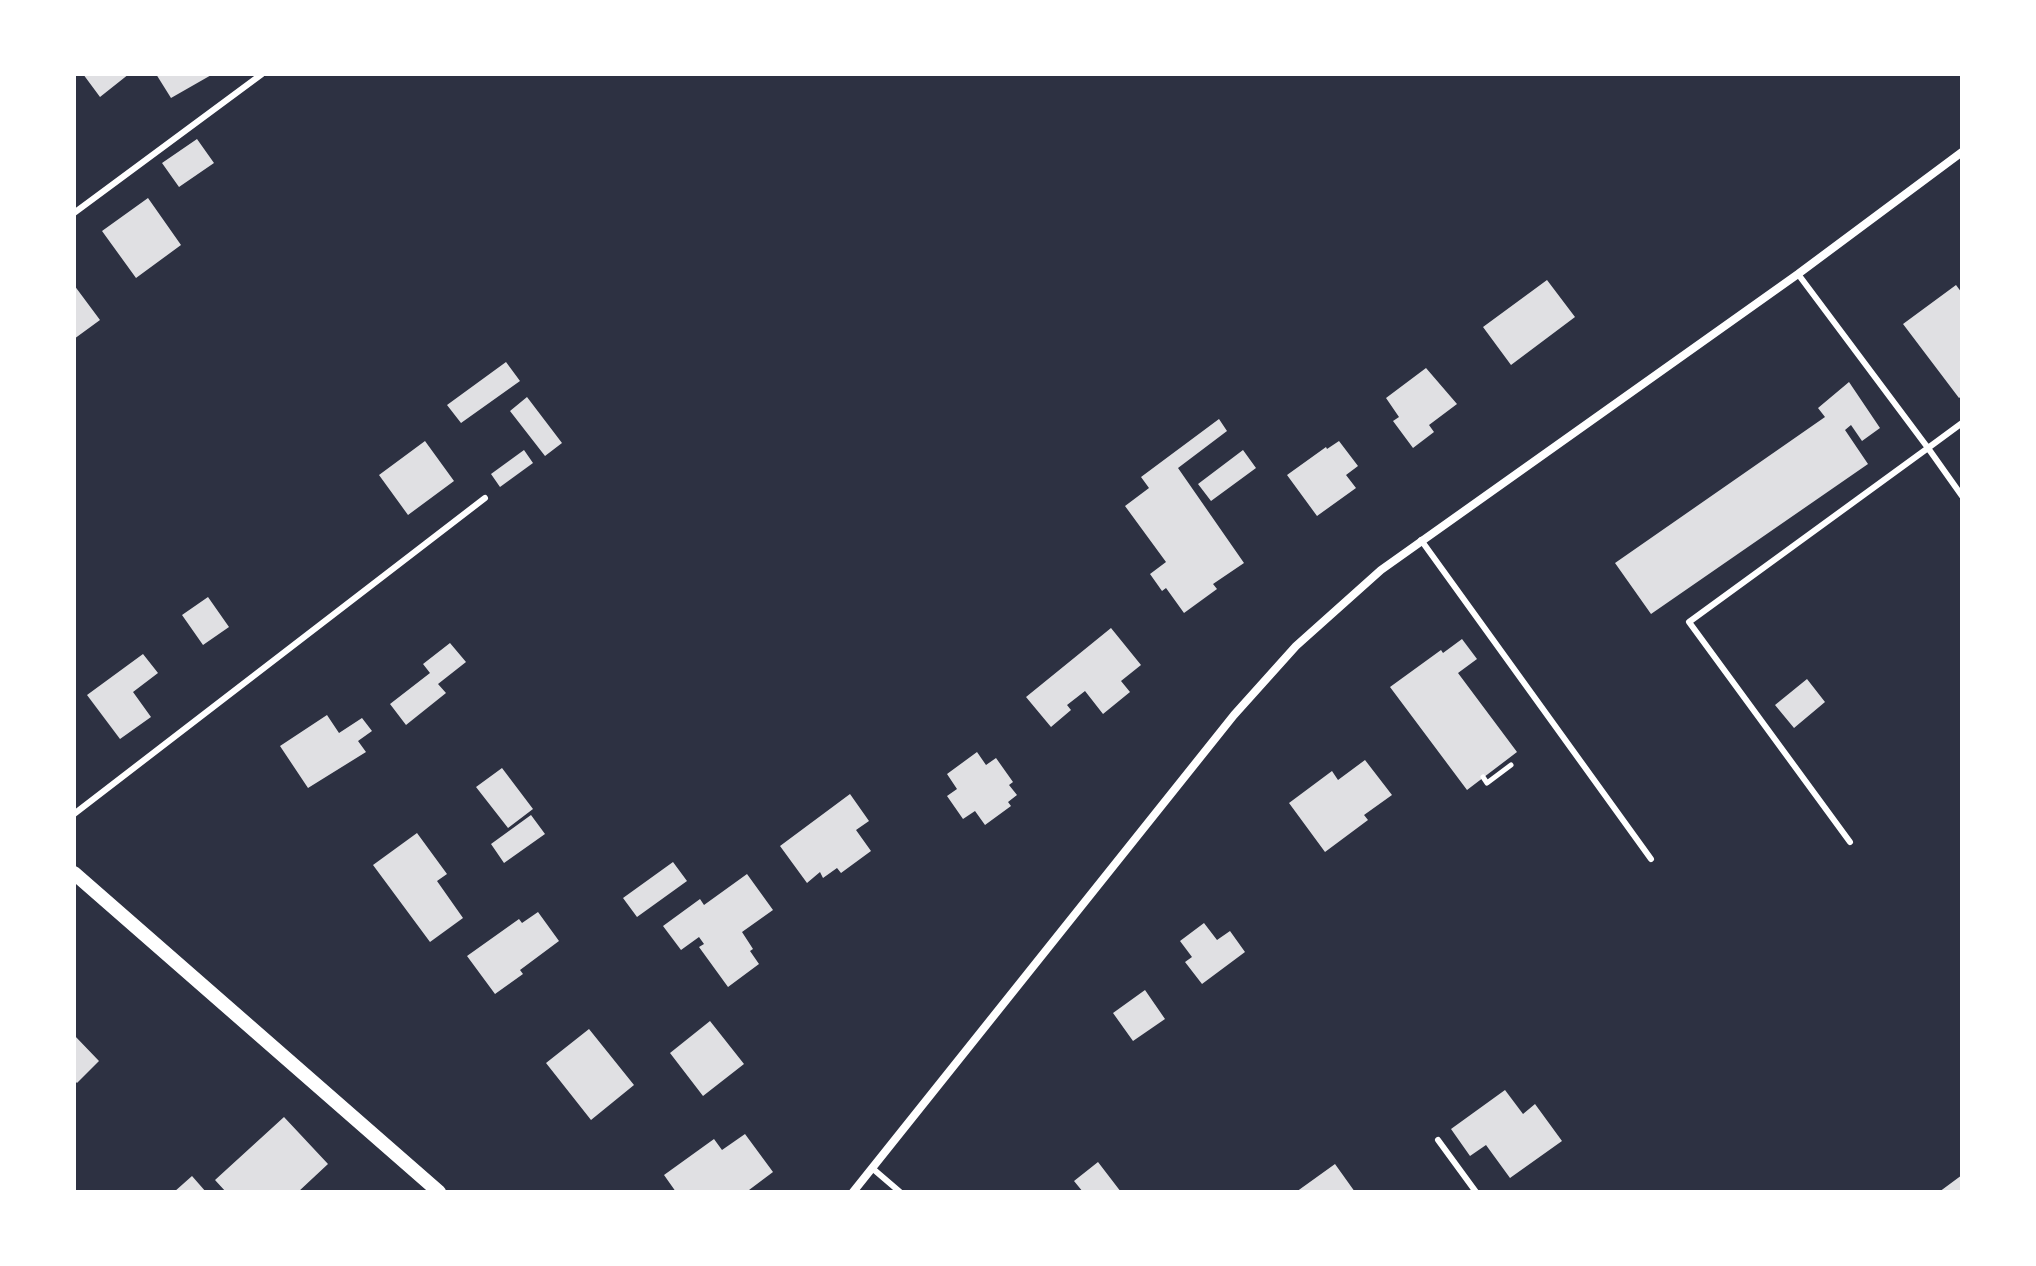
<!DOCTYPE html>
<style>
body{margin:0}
#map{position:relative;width:2036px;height:1266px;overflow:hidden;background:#2d3142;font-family:"Roboto Condensed",sans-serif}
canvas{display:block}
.frame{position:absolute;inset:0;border:76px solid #fff;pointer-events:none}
</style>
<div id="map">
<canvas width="2036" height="1266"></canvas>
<div class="frame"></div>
</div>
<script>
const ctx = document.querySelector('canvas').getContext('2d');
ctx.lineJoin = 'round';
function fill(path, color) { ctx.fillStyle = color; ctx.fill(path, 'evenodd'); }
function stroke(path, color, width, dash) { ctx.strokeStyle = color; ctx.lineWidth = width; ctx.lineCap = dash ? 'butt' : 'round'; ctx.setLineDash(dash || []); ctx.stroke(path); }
const building = new Path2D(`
 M 83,74 L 129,74 L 100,97 Z
 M 156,74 L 213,74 L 171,98 Z
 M 197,139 L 214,163 L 179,187 L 162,163 Z
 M 148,198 L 181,245 L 136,278 L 102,231 Z
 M 1547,280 L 1575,317 L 1511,365 L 1483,327 Z
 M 74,285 L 100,320 L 74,339 Z
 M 1956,285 L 1962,293 L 1962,396 L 1959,398 L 1903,324 Z
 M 506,362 L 520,381 L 461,423 L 447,405 Z
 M 1426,368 L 1457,404 L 1429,425 L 1434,432 L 1413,448 L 1393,421 L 1399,417 L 1386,398 Z
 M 1849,382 L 1880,428 L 1862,441 L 1851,425 L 1845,430 L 1868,464 L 1651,614 L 1615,563 L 1825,417 L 1818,408 Z
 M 527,397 L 562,443 L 545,456 L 510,411 Z
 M 1219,419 L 1227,431 L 1178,468 L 1244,563 L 1213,584 L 1217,589 L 1184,613 L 1166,588 L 1162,591 L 1150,574 L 1166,562 L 1125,506 L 1149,488 L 1141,477 Z
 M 425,441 L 454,481 L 408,515 L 379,475 Z
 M 1339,441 L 1358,466 L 1346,475 L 1356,488 L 1317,516 L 1287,475 L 1326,447 L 1327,449 Z
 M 524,450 L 533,463 L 500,487 L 491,474 Z
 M 1243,450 L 1256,468 L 1211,501 L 1198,484 Z
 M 208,597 L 229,627 L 203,645 L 182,615 Z
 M 1111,628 L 1141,665 L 1121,681 L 1130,692 L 1103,714 L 1085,691 L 1067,705 L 1071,710 L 1051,727 L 1026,697 Z
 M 1462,639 L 1477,659 L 1458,673 L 1517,752 L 1467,790 L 1390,687 L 1441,650 L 1443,653 Z
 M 450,643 L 466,662 L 438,684 L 446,693 L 406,725 L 390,704 L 430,673 L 423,664 Z
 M 143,654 L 158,673 L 133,692 L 151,717 L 120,739 L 87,695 Z
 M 1807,679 L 1825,702 L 1794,728 L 1775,705 Z
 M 327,715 L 339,733 L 362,718 L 372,731 L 358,741 L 366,752 L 308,788 L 280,746 Z
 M 977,752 L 986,765 L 996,758 L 1013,782 L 1009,785 L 1017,795 L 1008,802 L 1011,806 L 985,825 L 975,811 L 963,819 L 947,796 L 957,789 L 947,774 Z
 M 1365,760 L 1392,795 L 1364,815 L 1368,820 L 1325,852 L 1289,803 L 1332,771 L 1338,780 Z
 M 502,768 L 533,809 L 508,828 L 476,787 Z
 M 850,794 L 869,821 L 856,830 L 871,851 L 841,873 L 837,868 L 823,878 L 820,872 L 807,883 L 780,846 Z
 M 531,815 L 545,834 L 504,863 L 491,844 Z
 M 417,833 L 447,874 L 437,881 L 463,918 L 430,942 L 373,865 Z
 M 673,862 L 687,881 L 637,917 L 623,898 Z
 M 747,874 L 773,910 L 742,932 L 753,949 L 750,951 L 759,964 L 728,987 L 699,947 L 704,944 L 699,937 L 681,950 L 663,926 L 700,899 L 704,905 Z
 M 538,912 L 559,941 L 520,970 L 523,974 L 495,994 L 467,956 L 519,919 L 522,923 Z
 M 1204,923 L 1217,940 L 1230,931 L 1245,952 L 1202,984 L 1185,962 L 1192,957 L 1180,941 Z
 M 1145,990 L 1165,1019 L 1133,1041 L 1113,1013 Z
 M 710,1021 L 744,1064 L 703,1096 L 670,1053 Z
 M 589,1029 L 634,1085 L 591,1120 L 546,1063 Z
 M 74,1035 L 99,1061 L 77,1083 L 74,1080 Z
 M 1505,1090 L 1523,1114 L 1535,1104 L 1562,1141 L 1510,1178 L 1486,1145 L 1470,1156 L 1451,1129 Z
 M 284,1117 L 328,1164 L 298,1192 L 226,1192 L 215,1180 Z
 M 745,1134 L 773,1172 L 749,1190 L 750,1192 L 676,1192 L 664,1175 L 714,1139 L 722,1150 Z
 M 1098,1162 L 1121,1192 L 1083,1192 L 1074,1181 Z
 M 1335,1164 L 1355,1192 L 1296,1192 Z
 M 1962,1175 L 1962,1192 L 1939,1192 Z
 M 192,1176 L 206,1192 L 174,1192 Z`);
const path = new Path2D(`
 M 1483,777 L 1487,783 L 1511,765`);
const service = new Path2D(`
 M 74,213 L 262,74
 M 1798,274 L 1928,448 L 1689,622 L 1850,842
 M 1962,423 L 1928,448 L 1962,496
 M 1421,540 L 1651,859
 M 74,814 L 485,498
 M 1438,1140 L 1476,1192
 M 872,1168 L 900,1192`);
const minor = new Path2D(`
 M 853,1192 L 1234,715 L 1296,646 L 1381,570 L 1798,274 L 1962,152`);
const tertiary = new Path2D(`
 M 74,873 L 439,1192`);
fill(building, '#e0e0e3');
stroke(path, '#fff', 5);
stroke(service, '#fff', 6);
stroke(minor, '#fff', 8);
stroke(tertiary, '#fff', 14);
</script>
